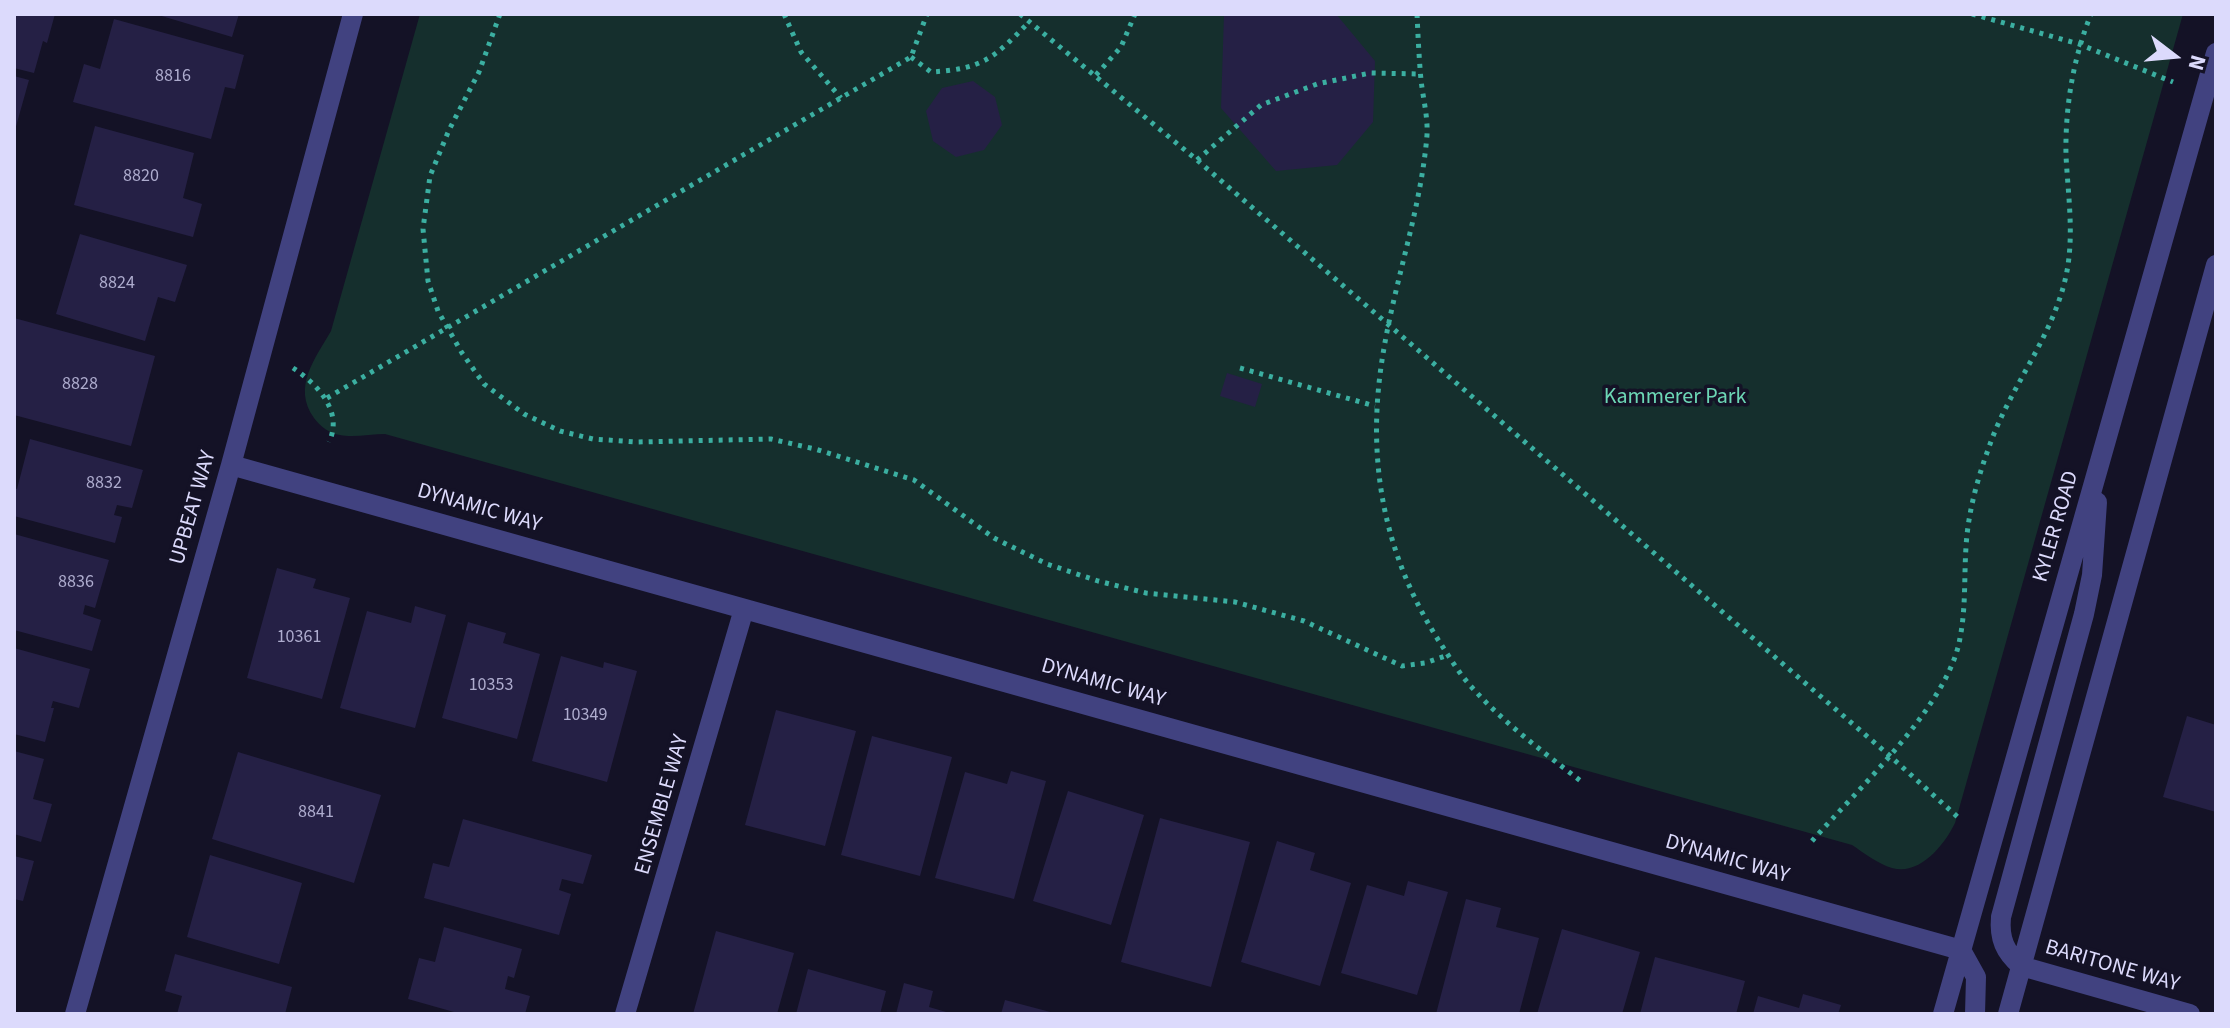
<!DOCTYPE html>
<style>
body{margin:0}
#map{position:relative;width:2230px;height:1028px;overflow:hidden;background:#141226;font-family:"Source Sans 3",sans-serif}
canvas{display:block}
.frame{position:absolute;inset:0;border:16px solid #dcdafc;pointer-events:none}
.north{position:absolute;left:2134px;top:16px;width:80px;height:80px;-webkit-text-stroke:6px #141226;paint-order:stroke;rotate:106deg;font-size:22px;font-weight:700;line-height:32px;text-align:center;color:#dcdafc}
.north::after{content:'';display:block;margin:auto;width:28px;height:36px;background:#dcdafc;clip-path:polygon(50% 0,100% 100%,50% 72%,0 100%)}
</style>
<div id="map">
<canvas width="2230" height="1028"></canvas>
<div class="frame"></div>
<div class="north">N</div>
</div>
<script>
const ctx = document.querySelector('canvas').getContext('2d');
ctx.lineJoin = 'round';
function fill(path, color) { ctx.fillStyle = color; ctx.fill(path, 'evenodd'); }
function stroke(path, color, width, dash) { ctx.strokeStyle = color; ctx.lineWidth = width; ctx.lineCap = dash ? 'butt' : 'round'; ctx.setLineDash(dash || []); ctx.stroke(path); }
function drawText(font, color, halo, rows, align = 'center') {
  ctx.font = font + ' "Source Sans 3",sans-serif'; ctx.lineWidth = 7; ctx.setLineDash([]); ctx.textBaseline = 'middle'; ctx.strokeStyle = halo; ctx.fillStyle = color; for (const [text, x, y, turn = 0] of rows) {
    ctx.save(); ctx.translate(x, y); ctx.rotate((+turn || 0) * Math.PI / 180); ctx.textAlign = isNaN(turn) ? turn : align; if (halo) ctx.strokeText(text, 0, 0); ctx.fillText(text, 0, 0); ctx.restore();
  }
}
const green = new Path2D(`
 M 420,14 L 2183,14 L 1955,823 C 1945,844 1920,876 1892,868 C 1878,864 1864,853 1852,845 L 385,434 C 371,434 353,438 340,435 C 330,434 320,426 314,418 C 292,387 315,359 331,331 Z`);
const building = new Path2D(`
 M 14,14 L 55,14 L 47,43 L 43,41 L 34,73 L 14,68 Z
 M 155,14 L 239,14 L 232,37 Z
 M 1224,14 L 1336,14 L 1375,61 L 1373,122 L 1337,165 L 1276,171 L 1221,108 Z
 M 114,19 L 244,55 L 235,89 L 225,87 L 211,139 L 73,102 L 84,64 L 100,69 Z
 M 14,76 L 29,80 L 15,130 L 14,130 Z
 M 973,81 L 995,97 L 1002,125 L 984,150 L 956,157 L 933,141 L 926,111 L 942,88 Z
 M 95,126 L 194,153 L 183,198 L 202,204 L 193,237 L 74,205 Z
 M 80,234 L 187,265 L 175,302 L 158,297 L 145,341 L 56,314 Z
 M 14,318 L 155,356 L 131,446 L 14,415 Z
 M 1227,373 L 1262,384 L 1255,407 L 1220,396 Z
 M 30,439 L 143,470 L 132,508 L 117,505 L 114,515 L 122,517 L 115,543 L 14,516 L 14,488 L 17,489 Z
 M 14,534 L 109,560 L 95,608 L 85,605 L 83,614 L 101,620 L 92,651 L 14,630 Z
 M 277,568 L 316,579 L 313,588 L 350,598 L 322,699 L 247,678 Z
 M 415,606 L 446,615 L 415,728 L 340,708 L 367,611 L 411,623 Z
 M 468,622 L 506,633 L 503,643 L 540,654 L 517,739 L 442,718 Z
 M 14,648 L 90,669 L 79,708 L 53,701 L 51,708 L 54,708 L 45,742 L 14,734 Z
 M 561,656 L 603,668 L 604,662 L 637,671 L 607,782 L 532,761 Z
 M 776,710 L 856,731 L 825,846 L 745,825 Z
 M 2187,716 L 2216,725 L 2216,812 L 2163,797 Z
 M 872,736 L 952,757 L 920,876 L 841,855 Z
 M 14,751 L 44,759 L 33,799 L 52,804 L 41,842 L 14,834 Z
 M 238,752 L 381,795 L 354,883 L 212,839 Z
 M 1011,771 L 1046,781 L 1014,899 L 935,878 L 965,772 L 1007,784 Z
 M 1068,791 L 1144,815 L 1111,925 L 1033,901 Z
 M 1160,818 L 1250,842 L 1211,987 L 1121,962 Z
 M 463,819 L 592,855 L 583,884 L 562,879 L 559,890 L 571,894 L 559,935 L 424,898 L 433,863 L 449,867 Z
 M 1277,841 L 1315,853 L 1310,870 L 1351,883 L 1320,986 L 1241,962 Z
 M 210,855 L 302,883 L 279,964 L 187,937 Z
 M 14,856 L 34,861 L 23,901 L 14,899 Z
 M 1408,881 L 1448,892 L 1417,995 L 1341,973 L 1367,885 L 1404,896 Z
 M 1466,899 L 1501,908 L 1496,927 L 1539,938 L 1519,1014 L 1436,1014 Z
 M 444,927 L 522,949 L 514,978 L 508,976 L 505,989 L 530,996 L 525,1014 L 461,1014 L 408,999 L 419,958 L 435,962 Z
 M 1562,929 L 1640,952 L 1622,1014 L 1537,1014 Z
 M 716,931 L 794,953 L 777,1014 L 693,1014 Z
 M 175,954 L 292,987 L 285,1014 L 177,1014 L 182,996 L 165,991 Z
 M 1655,957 L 1745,981 L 1736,1014 L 1640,1014 Z
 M 808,969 L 886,991 L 880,1014 L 796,1014 Z
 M 904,983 L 933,991 L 929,1007 L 953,1014 L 896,1014 Z
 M 1803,994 L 1841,1005 L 1838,1014 L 1753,1014 L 1758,996 L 1799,1008 Z
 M 1005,1000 L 1054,1013 L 1054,1014 L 1001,1014 Z`);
const path = new Path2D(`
 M 500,14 L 479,72 L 449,130 L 430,176 L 423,229 L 428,281 L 438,311 L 462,353 L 484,384 L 524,414 L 560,431 L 593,439 L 636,442 L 771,439 L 815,449 L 914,480 L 994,538 L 1047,564 L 1098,581 L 1146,593 L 1235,602 L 1304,621 L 1402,666 L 1425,663 L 1448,655
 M 784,14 L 801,52 L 841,98
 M 1020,14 L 1197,160 L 1890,756 L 1961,820
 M 1417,14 C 1418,36 1419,58 1421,80 C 1423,98 1428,117 1427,135 C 1421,209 1395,280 1383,354 C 1366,456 1382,550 1437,638 C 1447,653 1456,669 1468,683 C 1501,721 1542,751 1582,782
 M 1972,14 L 2079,44 L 2173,82
 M 911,57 L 931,72 C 983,69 994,58 1029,22
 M 1096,75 L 1121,47 L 1135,14
 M 1197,160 L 1261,105 L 1317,84 L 1370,73 L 1421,74
 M 293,368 C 316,383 344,411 329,442
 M 1240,368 L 1375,406
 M 327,398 L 911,57 L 927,14
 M 1812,841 C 1857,790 1949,705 1960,638 C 1966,608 1964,577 1966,547 C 1968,513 1977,480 1989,447 C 2010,386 2055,335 2067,271 C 2074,233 2068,194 2066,156 C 2065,107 2073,59 2091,14`);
const minor = new Path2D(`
 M 231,465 L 1961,950 L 1976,977 L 1975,1014
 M 2097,502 L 2092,575 L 2084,614 L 2001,917 C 1999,939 2005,952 2021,966 L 2190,1014
 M 75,1014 L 231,465 L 353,14
 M 625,1014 L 744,609
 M 1943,1014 L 2216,53
 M 2008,1014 L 2216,265`);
const numberNames = [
 ["8816",173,77],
 ["8820",141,177],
 ["8824",117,284],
 ["8828",80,385],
 ["8832",104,484],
 ["8836",76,583],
 ["10361",299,638],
 ["10353",491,686],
 ["10349",585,716],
 ["8841",316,813]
];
const parkNames = [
 ["Kammerer Park",1675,398]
];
const streetNames = [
 ["UPBEAT WAY",194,508,-74],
 ["DYNAMIC WAY",479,509,16],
 ["KYLER ROAD",2057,527,-74],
 ["DYNAMIC WAY",1103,684,16],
 ["ENSEMBLE WAY",663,805,-74],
 ["DYNAMIC WAY",1727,860,16],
 ["BARITONE WAY",2112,967,16]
];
fill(green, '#152f2d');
fill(building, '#252045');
stroke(path, '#3bafa1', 5, [4, 6]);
stroke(minor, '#414280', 20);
drawText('18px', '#aeacce', null, numberNames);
drawText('22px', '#6cd6b5', '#141226', parkNames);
drawText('22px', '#dcdafc', '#141226', streetNames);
</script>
